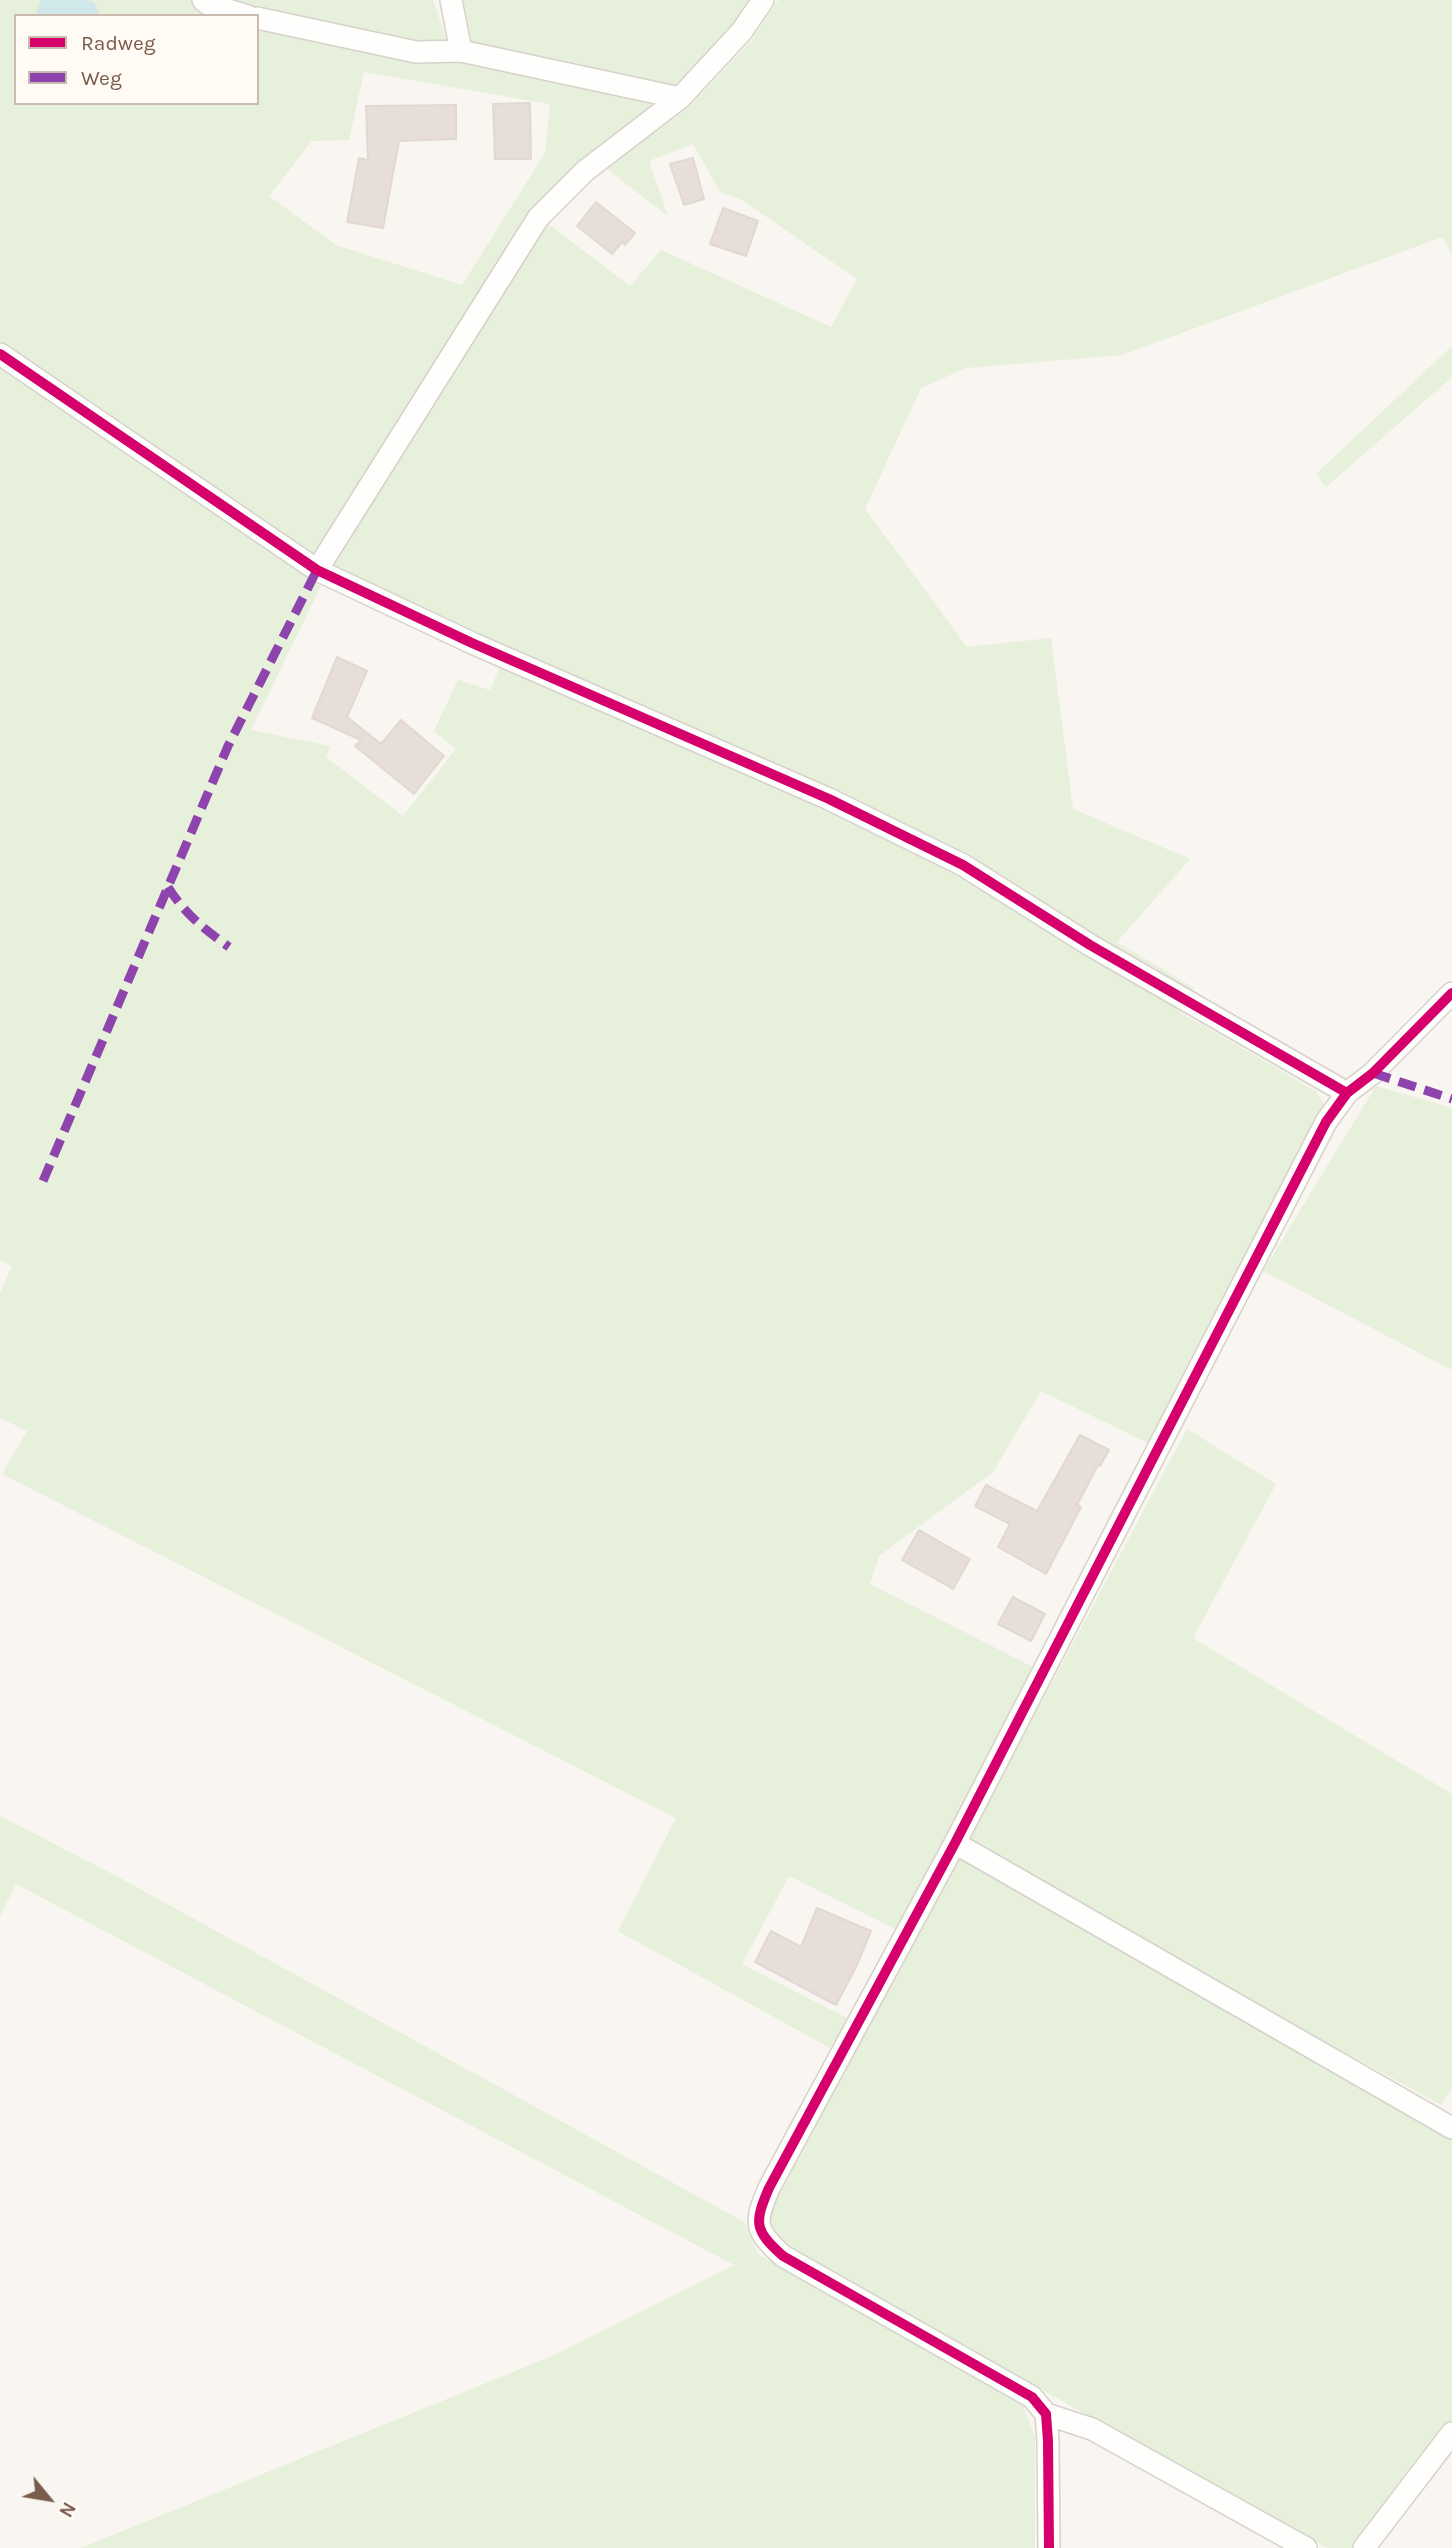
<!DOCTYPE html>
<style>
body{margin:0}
#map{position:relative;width:1452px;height:2548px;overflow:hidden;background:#f9f5f0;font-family:Karla,sans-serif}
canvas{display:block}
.legend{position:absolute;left:14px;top:14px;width:245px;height:91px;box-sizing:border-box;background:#fffaf3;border:2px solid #cabbb1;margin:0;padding:9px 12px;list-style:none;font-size:21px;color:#7a5c4d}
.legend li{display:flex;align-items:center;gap:14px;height:35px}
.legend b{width:35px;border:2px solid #cabbb1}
.north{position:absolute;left:14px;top:2464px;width:70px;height:70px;-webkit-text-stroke:5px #fffaf3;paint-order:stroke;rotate:120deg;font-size:19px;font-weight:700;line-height:28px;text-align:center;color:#7a5c4d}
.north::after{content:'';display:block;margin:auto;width:24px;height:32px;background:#7a5c4d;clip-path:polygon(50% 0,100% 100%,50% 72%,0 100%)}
</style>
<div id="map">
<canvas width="1452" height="2548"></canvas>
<ul class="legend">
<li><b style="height:9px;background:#d6006c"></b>Radweg</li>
<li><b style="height:9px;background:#8e44ad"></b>Weg</li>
</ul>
<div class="north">N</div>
</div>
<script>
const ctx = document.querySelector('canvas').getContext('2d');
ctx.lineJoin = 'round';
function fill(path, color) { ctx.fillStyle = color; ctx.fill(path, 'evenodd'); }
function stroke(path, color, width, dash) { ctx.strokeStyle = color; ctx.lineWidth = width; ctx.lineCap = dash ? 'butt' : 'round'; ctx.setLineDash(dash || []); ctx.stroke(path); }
const green = new Path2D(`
 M 0,0 L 433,0 L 453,58 L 656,104 L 569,172 L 526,219 L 321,546 L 299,571 L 321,586 L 251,730 L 330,746 L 326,757 L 403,816 L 456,749 L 434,731 L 458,680 L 490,690 L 508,648 L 333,565 L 547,223 L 630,286 L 661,250 L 831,327 L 857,279 L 742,200 L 720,192 L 693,144 L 649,161 L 668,216 L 607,169 L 691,105 L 751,41 L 778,0 L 1452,0 L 1452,255 L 1442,237 L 1122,355 L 966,368 L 921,388 L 865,509 L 967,647 L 1051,638 L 1073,809 L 1190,859 L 1117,942 L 1194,988 L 1178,1011 L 1316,1091 L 1325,1106 L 1152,1445 L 1041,1391 L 993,1472 L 879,1556 L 870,1584 L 1035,1668 L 897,1930 L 789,1876 L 742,1964 L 849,2019 L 830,2048 L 618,1931 L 676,1818 L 2,1474 L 27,1431 L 0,1418 L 0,1294 L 12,1266 L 0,1260 ZM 16,16 L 257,16 L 257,103 L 16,103 ZM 364,72 L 550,104 L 545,153 L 462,285 L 336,245 L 269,196 L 312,141 L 349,140 Z
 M 463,0 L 750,0 L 732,27 L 677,86 L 472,46 Z
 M 1452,346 L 1452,377 L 1326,487 L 1316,474 Z
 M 1376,1086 L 1452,1108 L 1452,1370 L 1263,1271 Z
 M 1187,1429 L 1276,1484 L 1193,1638 L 1452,1794 L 1452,2088 L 1441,2105 L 983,1855 L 976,1869 L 1452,2137 L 1452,2420 L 1355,2548 L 1327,2548 L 790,2250 L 773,2233 L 770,2212 Z
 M 0,1816 L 120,1878 L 744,2222 L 758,2254 L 1023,2405 L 1035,2437 L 1035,2548 L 81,2548 L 550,2357 L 734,2265 L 16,1884 L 0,1916 Z`);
const water = new Path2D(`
 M 41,0 L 86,0 L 94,2 L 100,16 L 35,16 Z`);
const building = new Path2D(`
 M 530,103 L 531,159 L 495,159 L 493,104 Z
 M 456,105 L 456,139 L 399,141 L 383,228 L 347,222 L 359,158 L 368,160 L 366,106 Z
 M 693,158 L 704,199 L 684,205 L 670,164 Z
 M 596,202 L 635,233 L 625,245 L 622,242 L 612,254 L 577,226 Z
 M 723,208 L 758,221 L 746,256 L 710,244 Z
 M 337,657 L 367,671 L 347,717 L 381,744 L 401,720 L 444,756 L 414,794 L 355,746 L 361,740 L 312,718 Z
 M 1080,1435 L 1109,1450 L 1100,1466 L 1098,1465 L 1077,1505 L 1081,1507 L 1046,1574 L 998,1547 L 1010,1524 L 975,1506 L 986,1485 L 1037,1511 Z
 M 919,1530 L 970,1559 L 953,1589 L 902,1560 Z
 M 1013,1597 L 1045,1614 L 1031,1641 L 998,1624 Z
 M 817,1908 L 871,1931 L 856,1967 L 836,2005 L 755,1962 L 771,1931 L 801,1947 Z`);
const minor = new Path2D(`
 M 203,0 L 208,4 L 248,16
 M 451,0 L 461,51 L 680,98
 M 257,18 L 416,52 L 461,51
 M 0,354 L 317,570 L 472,643 L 829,799 L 963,865 L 1090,945 L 1347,1093
 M 317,570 L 538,218 L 585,171 L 680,98 L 742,31 L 763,0
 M 955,1843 L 1452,2128
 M 1046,2414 L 1092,2429 L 1306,2548
 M 1049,2548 L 1048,2441 L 1046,2414 L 1032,2397 L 783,2256 C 754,2230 754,2223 769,2188 L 955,1843 L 1326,1122 L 1347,1093 L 1373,1073 L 1452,993
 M 1364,2548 L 1452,2433`);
const quiet = new Path2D(`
 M 168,887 C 184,913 204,929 229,947
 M 1373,1073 L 1452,1099
 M 43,1181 L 228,746 L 317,570`);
const cycleway = new Path2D(`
 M 0,354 L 317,570 L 472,643 L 829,799 L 963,865 L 1090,945 L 1347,1093
 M 1049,2548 L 1048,2441 L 1046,2414 L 1032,2397 L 783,2256 C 754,2230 754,2223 769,2188 L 955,1843 L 1326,1122 L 1347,1093 L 1373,1073 L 1452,993`);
fill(green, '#e7f0db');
fill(water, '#d0e8ea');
fill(building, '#e6ded7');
stroke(building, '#e2d8d2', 2);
stroke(minor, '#d7d1cb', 24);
stroke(minor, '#fefefd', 21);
stroke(quiet, '#8e44ad', 9, [18, 9]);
stroke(cycleway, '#d6006c', 10);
</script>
